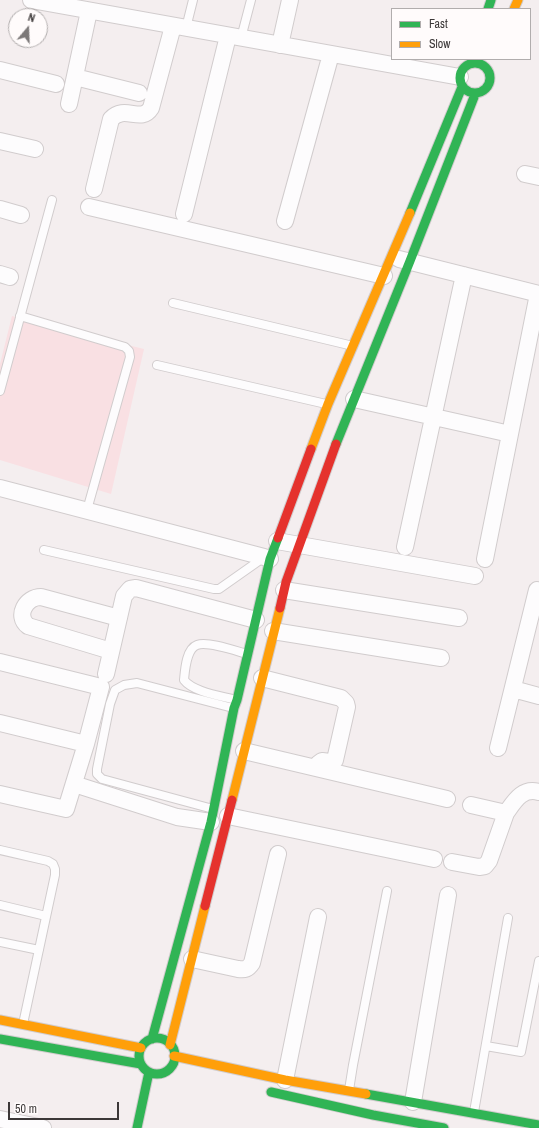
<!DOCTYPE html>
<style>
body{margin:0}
#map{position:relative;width:539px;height:1128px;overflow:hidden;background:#f4eeef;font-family:"Archivo Narrow",sans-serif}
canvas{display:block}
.legend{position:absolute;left:391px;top:8px;width:140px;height:52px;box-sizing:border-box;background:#fffbfb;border:1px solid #b1adad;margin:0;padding:5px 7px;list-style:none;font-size:12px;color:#3c3838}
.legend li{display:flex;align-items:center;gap:8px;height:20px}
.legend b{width:20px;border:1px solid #b1adad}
.north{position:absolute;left:8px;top:8px;width:40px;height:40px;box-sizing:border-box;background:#fffbfb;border:1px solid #b1adad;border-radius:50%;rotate:19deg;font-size:11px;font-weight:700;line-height:16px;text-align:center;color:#3c3838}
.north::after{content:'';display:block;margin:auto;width:14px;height:18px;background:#7c7878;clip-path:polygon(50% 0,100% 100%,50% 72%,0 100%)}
.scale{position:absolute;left:8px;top:1102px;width:111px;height:18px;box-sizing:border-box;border:2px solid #3c3838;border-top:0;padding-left:5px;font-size:12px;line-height:14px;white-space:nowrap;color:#3c3838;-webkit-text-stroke:3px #fffbfb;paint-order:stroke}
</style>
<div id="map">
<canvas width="539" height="1128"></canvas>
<ul class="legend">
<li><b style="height:5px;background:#30b455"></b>Fast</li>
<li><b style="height:5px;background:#ff9f0a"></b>Slow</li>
</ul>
<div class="north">N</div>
<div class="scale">50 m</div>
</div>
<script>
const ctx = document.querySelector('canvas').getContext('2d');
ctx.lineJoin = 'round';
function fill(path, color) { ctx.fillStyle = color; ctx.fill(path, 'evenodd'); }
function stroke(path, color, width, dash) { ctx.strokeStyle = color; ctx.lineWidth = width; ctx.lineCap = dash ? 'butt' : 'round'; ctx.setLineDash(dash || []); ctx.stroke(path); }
const green = new Path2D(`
 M 12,316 L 144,349 L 111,494 L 0,460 L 0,364 Z`);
const lane = new Path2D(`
 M 186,28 L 193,0
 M 241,38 L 251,0
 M 173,303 L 353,346
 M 20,316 L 125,347 L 129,351 L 130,357 L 87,510
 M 157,365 L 326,404
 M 0,391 L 52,200
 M 44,550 L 214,589 L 219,589 L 263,558
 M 236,700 C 222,696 193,692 184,680 C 185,670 186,649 197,645 C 208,641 236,651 247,654
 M 213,809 L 102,779 L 97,774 L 97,769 L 110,704 L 115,690 L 124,685 L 137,683 L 233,708
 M 0,850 L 48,861 L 53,864 L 55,869 L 55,875 L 23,1024
 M 0,905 L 46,916
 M 0,942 L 39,950
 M 486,1046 L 521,1052 L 539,961
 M 349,1090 L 353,1065 L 387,891
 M 474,1112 L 508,918`);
const street = new Path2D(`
 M 31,0 L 460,77
 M 280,45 L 290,0
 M 0,70 L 56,84
 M 75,77 L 139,93
 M 69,104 L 89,11
 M 0,141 L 35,149
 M 525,174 L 539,177
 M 94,189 L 111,119 C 125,104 141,124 151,108 L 173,26
 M 89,207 L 384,276
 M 0,209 L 21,215
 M 184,214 L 228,36
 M 285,221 L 331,54
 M 399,259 L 539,294
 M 0,274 L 10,277
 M 354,399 L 510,434
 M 0,488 L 264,557 L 270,559
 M 277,541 L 475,576
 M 405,547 L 464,275
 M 485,559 L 538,294
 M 284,590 L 459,618
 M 273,631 L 441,658
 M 111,651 L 28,626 C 15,616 26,597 41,597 L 119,618
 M 0,662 L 101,687 L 86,744 L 66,809 L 0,794
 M 106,674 L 124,596 L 130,589 L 136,588 L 256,620
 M 262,678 L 341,698 L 346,703 L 347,707 L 335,760 L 330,762 L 322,761 L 318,764 L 317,768
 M 513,689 L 539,696
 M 0,723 L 86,744
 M 498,748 L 537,590
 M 244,751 L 447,799
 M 74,784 L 177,817 L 211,822
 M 471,805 L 506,813 C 514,802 522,787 539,792
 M 228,816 L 434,859
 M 452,862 L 479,867 L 485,866 L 489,861 L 506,813
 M 192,959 L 238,969 C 245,970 248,969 252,963 L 278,854
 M 285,1080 L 318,917
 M 413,1102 L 448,895
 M 0,1119 L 43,1128`);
const fast = new Path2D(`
 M 488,9 L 491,0
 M460 78a15 15 0 1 1 30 0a15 15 0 1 1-30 0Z
 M 410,213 L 462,87
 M 336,444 L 410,261 L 474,97
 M139 1056a18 18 0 1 1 36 0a18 18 0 1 1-36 0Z
 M 0,1039 L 141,1064
 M 152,1039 L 211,822 L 234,708 L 237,700 L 270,559 L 278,538
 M 271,1092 L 373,1115 L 444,1128
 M 366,1094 L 539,1125
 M 137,1128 L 149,1072`);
const slow = new Path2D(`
 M 514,9 L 518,0
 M 311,449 L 328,404 L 410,213
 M 232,800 L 280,608
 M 0,1020 L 141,1048
 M 170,1045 L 205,906
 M 174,1056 L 285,1080 L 366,1094`);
const jam = new Path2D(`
 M 278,538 L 311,449
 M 280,608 L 286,582 L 336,444
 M 205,906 L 232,800`);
fill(green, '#f9e0e3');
stroke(lane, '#d1cccd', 10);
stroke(street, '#d1cccd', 18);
stroke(fast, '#d1cccd', 11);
stroke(slow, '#d1cccd', 11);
stroke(jam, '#d1cccd', 11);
stroke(lane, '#fdfcfd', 8);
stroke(street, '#fdfcfd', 16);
stroke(fast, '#30b455', 9);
stroke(slow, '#ff9f0a', 9);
stroke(jam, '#e5322d', 9);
</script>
